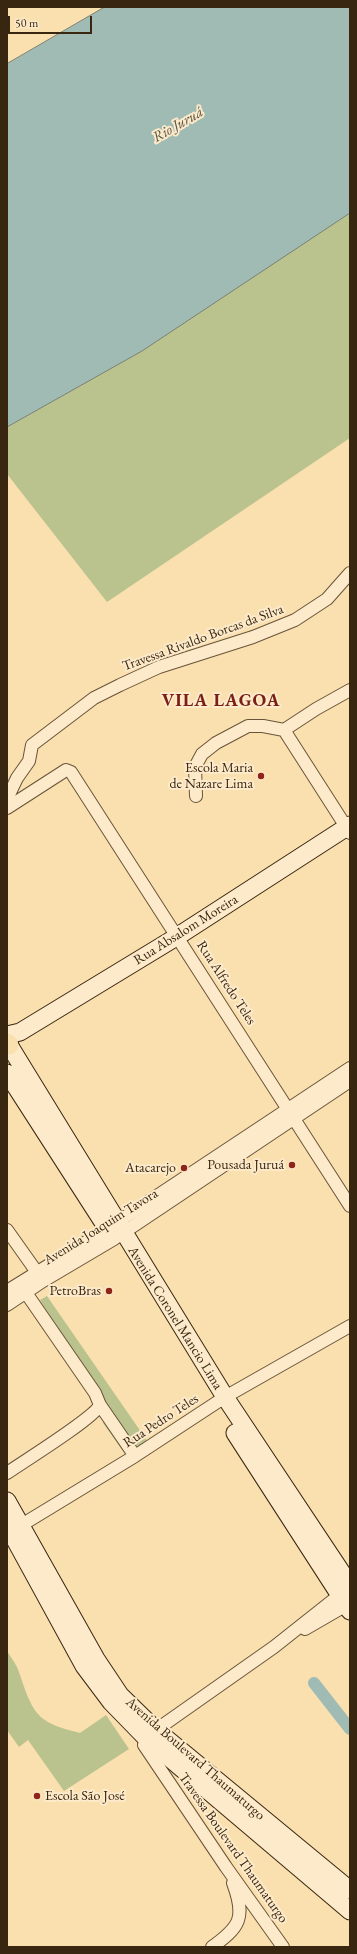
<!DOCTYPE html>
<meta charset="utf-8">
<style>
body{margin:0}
#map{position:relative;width:357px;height:1954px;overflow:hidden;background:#fadfaf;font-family:"EB Garamond",serif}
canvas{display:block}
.frame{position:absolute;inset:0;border:8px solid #392610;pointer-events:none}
.scale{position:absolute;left:8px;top:16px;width:84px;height:18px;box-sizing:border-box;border:2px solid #392610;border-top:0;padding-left:5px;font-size:12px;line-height:14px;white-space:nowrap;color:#392610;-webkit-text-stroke:3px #fceacb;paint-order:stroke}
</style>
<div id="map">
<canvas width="357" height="1954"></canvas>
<div class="frame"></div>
<div class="scale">50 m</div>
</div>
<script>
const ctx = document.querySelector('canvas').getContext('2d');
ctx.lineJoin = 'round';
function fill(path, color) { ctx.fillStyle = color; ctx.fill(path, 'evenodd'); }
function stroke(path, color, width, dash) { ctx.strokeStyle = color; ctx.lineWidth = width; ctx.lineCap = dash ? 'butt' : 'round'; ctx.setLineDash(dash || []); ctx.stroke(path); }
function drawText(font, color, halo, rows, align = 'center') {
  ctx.font = font + ' "EB Garamond",serif'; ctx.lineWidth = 4; ctx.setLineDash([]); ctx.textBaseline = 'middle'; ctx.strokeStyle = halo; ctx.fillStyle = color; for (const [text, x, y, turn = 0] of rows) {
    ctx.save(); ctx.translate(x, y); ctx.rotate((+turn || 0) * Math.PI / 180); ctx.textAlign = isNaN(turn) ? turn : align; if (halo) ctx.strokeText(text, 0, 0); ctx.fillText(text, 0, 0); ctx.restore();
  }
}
const green = new Path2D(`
 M 350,213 L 350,438 L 107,602 L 7,474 L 7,427 L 142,351 Z
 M 47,1296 L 148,1442 L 127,1457 L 103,1423 L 105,1405 L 40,1300 Z
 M 7,1651 C 10,1656 14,1661 17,1667 C 24,1684 29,1710 45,1720 C 55,1727 69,1730 80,1733 L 106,1715 L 129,1749 L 64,1791 L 28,1740 L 19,1747 L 7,1730 Z`);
const water = new Path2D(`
 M 105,7 L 350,7 L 350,213 L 142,351 L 7,427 L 7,64 Z`);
const canal = new Path2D(`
 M 314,1683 L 350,1729`);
const street = new Path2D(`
 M 284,730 L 350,833
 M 196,796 L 195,767 L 202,754 L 216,743 L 248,726 L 263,726 L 284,730 L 316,709 L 350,690
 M 7,799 L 17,778 L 29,761 L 32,745 L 94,698 L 120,685 L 159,667 L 253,637 L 295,620 L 327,599 L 350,573
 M 7,808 L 66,770 L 71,772 L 350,1206
 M 7,1230 L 41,1278
 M 7,1291 L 107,1229 L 350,1068
 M 7,1305 L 43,1281 L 114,1239 L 350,1081
 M 100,1405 L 135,1456
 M 7,1473 C 23,1462 94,1418 100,1405 L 95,1393 L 22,1287
 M 15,1529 L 135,1456 L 225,1397 L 350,1326
 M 305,1629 L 350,1603
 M 212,1947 C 240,1927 246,1918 233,1883
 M 283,1947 L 226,1867 L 144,1745 L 147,1739 L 156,1730 L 274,1647 L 346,1590`);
const secondary = new Path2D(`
 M 7,1035 L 20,1032 L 178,936 L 350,825
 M 9,1045 L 225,1397 L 350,1585
 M 7,1073 L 110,1233
 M 235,1433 L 350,1611
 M 7,1501 L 96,1659 L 120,1695 L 156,1730 L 350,1890
 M 7,1525 L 84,1666 L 111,1702 L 147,1739 L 350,1911`);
const primary = new Path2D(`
 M 7,1043 L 9,1045`);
const markers = [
 [261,776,4,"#8f2418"],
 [292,1165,4,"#8f2418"],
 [184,1168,4,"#8f2418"],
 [109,1291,4,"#8f2418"],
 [37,1796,4,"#8f2418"]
];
const streetNames = [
 ["Travessa Rivaldo Borcas da Silva",203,638,-20],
 ["Rua Absalom Moreira",186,930,-32],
 ["Rua Alfredo Teles",226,983,57],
 ["Avenida Joaquim Tavora",101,1227,-32],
 ["Avenida Coronel Mancio Lima",175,1318,58],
 ["Rua Pedro Teles",161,1421,-33],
 ["Avenida Boulevard Thaumaturgo",195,1759,41],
 ["Travessa Boulevard Thaumaturgo",233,1848,55]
];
const poiNames = [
 ["Escola Maria",253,768],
 ["de Nazare Lima",253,784],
 ["Pousada Juruá",284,1165],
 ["Atacarejo",176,1168],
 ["PetroBras",101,1291],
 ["Escola São José",45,1796,"left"]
];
const waterNames = [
 ["Rio Juruá",178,125,-30]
];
const districtNames = [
 ["VILA LAGOA",221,701]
];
fill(green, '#bac38e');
fill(water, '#a0bbb3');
stroke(water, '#777f72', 1);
stroke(canal, '#a0bbb3', 12);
stroke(street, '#695438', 14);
stroke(secondary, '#392610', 19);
stroke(primary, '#392610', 21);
stroke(street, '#fceacb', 12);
stroke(secondary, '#fceacb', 17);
stroke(primary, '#fadfaf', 19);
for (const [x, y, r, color] of markers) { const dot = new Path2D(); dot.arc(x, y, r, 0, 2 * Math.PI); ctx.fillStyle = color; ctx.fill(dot); stroke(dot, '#fceacb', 1.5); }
drawText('14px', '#392610', '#fceacb', streetNames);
drawText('14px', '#392610', '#fceacb', poiNames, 'right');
drawText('italic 15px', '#585341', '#fceacb', waterNames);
ctx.letterSpacing = '1px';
drawText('bold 18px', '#7a1f14', '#fceacb', districtNames);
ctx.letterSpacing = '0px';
</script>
